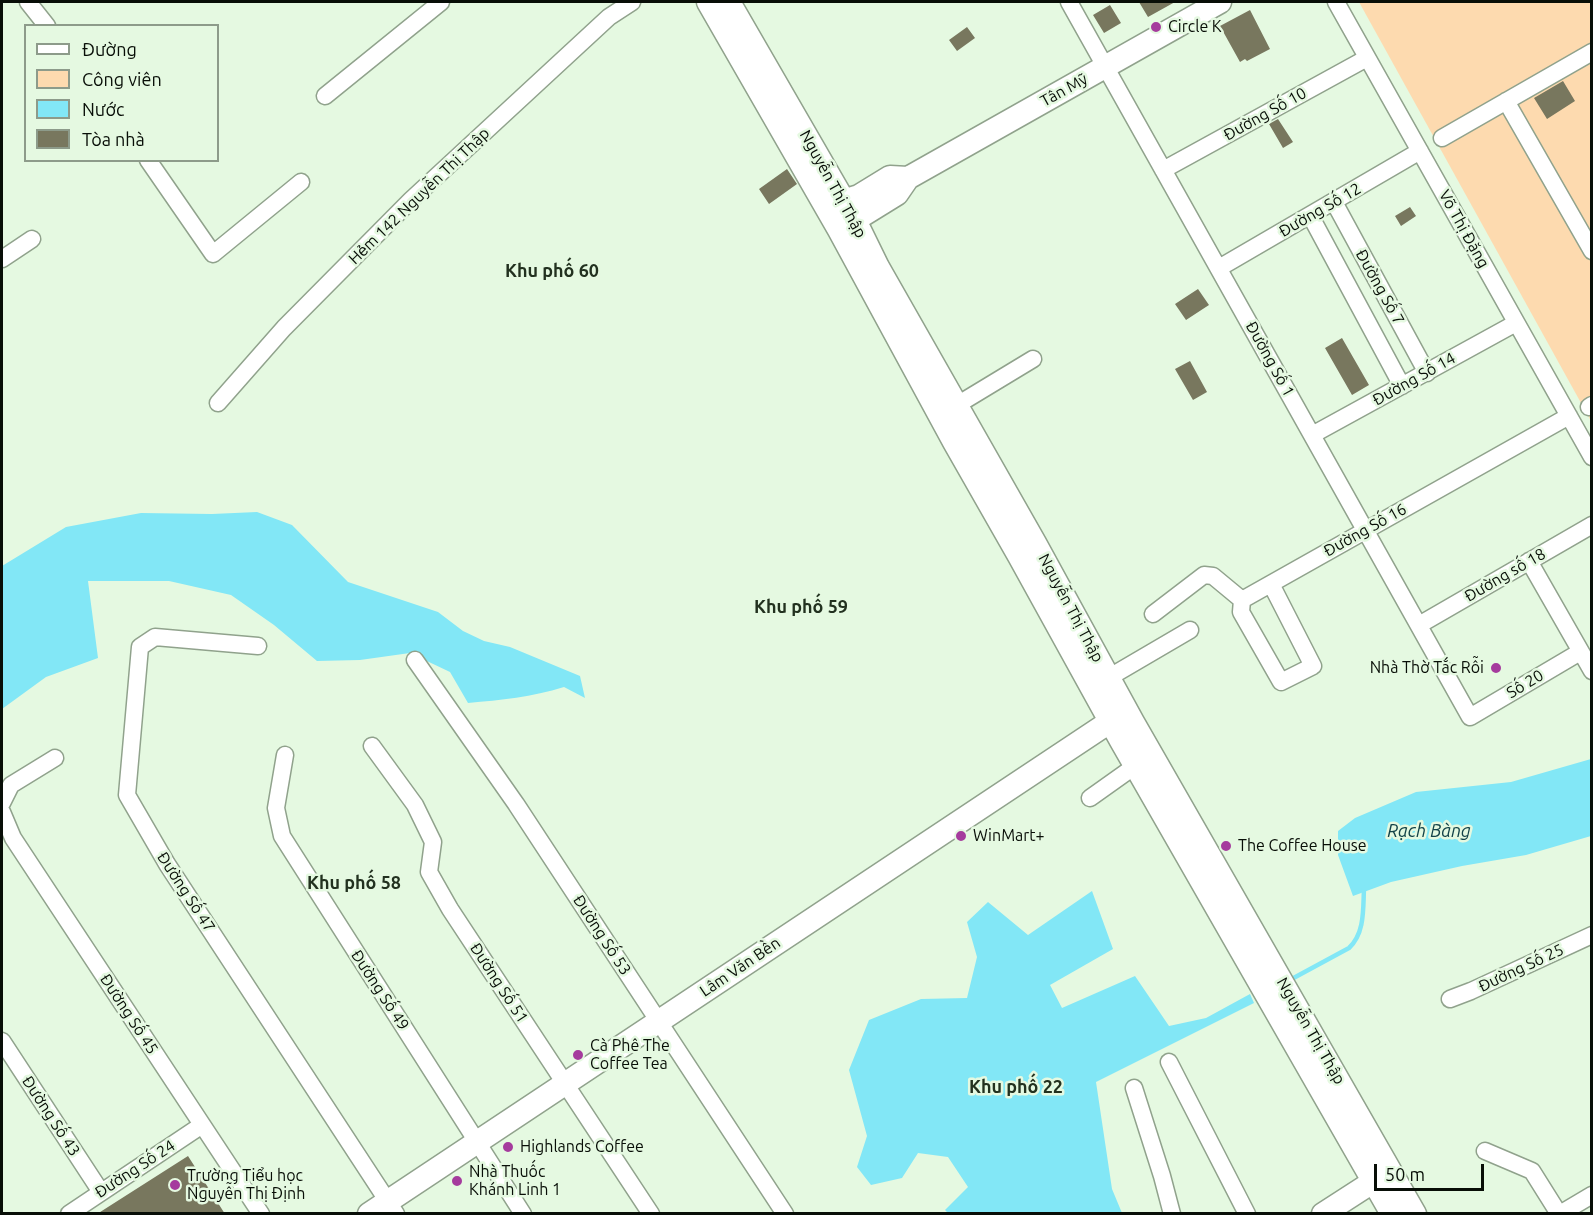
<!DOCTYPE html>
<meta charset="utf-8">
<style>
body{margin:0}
#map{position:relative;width:1593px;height:1215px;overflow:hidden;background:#e5f9e1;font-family:Ubuntu,sans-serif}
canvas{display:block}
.frame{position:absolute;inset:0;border:3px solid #080e07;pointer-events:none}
.legend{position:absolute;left:24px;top:24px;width:195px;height:138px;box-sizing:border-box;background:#e5f9e1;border:2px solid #8d9b8a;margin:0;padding:8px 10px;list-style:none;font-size:18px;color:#080e07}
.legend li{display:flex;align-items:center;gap:12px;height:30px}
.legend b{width:30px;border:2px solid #8d9b8a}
.scale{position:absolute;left:1374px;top:1164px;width:110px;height:27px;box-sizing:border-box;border:3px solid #080e07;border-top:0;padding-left:8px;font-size:18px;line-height:21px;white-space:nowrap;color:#080e07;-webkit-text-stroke:4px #e5f9e1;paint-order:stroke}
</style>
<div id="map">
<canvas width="1593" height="1215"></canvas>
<div class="frame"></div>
<ul class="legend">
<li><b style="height:8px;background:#fff"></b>Đường</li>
<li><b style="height:16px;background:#fddaaf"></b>Công viên</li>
<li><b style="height:16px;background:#82e7f6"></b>Nước</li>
<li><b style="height:16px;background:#78775e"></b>Tòa nhà</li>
</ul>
<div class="scale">50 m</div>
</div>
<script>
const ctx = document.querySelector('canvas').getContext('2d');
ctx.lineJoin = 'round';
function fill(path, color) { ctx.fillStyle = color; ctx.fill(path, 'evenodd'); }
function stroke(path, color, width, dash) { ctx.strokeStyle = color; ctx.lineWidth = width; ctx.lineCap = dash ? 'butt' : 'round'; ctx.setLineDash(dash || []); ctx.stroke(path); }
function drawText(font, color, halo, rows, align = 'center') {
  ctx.font = font + ' Ubuntu,sans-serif'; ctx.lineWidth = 5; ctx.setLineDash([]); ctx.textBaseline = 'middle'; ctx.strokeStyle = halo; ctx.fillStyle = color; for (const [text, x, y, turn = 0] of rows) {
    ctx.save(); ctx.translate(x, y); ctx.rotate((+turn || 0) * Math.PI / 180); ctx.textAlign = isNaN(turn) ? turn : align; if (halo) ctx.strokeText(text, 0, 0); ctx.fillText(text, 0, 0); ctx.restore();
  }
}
const green = new Path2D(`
 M 1359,2 L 1591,2 L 1591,421 Z`);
const water = new Path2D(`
 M 257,512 L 292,525 L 348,582 L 438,612 L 463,631 L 484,641 L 510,647 L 580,676 L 585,698 L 564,687 C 532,697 501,700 468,703 L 450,672 L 410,653 L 360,660 L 317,661 L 274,625 L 231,595 L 169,581 L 88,581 L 98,658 L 46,677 L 2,709 L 2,566 L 66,527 L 141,513 L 212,514 Z
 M 1591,759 L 1591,836 L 1526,855 L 1462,866 L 1391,882 L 1353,896 L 1338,855 L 1338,831 L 1355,818 L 1416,792 L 1511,782 Z
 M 1092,891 L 1113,949 L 1050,985 L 1062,1008 L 1135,976 L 1169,1026 L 1206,1018 L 1250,994 L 1254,1003 L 1096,1082 L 1112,1189 L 1122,1213 L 948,1213 L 945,1210 L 968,1187 L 948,1157 L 918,1153 L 902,1178 L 871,1185 L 857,1167 L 867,1136 L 849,1070 L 869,1020 L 921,999 L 967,998 L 977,957 L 967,922 L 988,902 L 1028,935 Z`);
const stream = new Path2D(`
 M 1288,981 L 1349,948 C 1365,933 1363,909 1364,888`);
const building = new Path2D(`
 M 1139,2 L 1175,2 L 1148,17 Z
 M 1110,5 L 1121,23 L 1104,33 L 1093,15 Z
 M 1250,10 L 1270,49 L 1247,61 L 1245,59 L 1240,62 L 1220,26 Z
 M 967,27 L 975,38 L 957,51 L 949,40 Z
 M 1563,81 L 1575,101 L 1547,119 L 1534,98 Z
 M 1278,119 L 1293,142 L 1283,148 L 1269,124 Z
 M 787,169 L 797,184 L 769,204 L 759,189 Z
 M 1410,207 L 1416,216 L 1401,226 L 1395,216 Z
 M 1198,289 L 1209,305 L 1186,320 L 1175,304 Z
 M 1342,338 L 1369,385 L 1352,395 L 1325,348 Z
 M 1190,361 L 1207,392 L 1193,400 L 1175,369 Z
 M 188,1156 L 225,1214 L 97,1214 Z`);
const street = new Path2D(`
 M 28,2 L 47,26
 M 1069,2 L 1470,717 L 1580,652
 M 1336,2 L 1592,457
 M 325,96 L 441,2
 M 1506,101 L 1592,251
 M 1442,138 L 1592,52
 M 148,160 L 213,254 L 301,182
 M 1163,170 L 1367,58
 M 1334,202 L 1427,373
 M 1310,215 L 1402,386
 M 2,259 L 32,239
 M 1219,268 L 1420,151
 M 218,403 L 284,328 L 411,200 L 609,17 L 632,2
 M 957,405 L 1033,359
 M 1589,407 L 1592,405
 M 1312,435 L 1516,323
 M 1529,561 L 1592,671
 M 1271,584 L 1313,666 L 1281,682 L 1241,612 L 1242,600 L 1569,416
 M 1153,614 L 1204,575 L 1213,576 L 1242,600
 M 1419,625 L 1592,525
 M 258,646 L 155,637 L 140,647 L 127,795 L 167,864 L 396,1214
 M 415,660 L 516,804 L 785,1214
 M 1108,678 L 1190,630
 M 372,746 L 415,805 L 433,842 L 429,872 L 450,909 L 651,1214
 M 285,755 L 276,808 L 282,836 L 523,1214
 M 1090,798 L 1135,766
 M 2,803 L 11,785 L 55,758
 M 2,812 L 13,838 L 261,1214
 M 1450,999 L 1471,991 L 1592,935
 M 2,1041 L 101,1192
 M 1169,1062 L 1247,1214
 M 1134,1088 L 1162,1176 L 1172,1214
 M 1485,1151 L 1532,1171 L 1559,1214
 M 69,1214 L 202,1125
 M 1560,1214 L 1592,1195`);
const secondary = new Path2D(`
 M 708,2 L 839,230 L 954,442 L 1019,556 L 1121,741 L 1392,1214
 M 729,2 L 855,220 L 878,267 L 1035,543 L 1133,722 L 1415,1214
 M 830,208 L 843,201 L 859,196 L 890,177 L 908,178
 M 842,228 L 897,194 L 908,178 L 1220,2
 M 369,1214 L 1123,713
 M 1323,1214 L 1385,1174`);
const markers = [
 [1156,27,6,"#a53b9d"],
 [1496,668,6,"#a53b9d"],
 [961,836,6,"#a53b9d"],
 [1226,846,6,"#a53b9d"],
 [578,1055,6,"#a53b9d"],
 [508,1147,6,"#a53b9d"],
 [457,1181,6,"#a53b9d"],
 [175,1185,6,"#a53b9d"]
];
const poiNames = [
 ["Circle K",1168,27],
 ["Nhà Thờ Tắc Rỗi",1484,668,"right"],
 ["WinMart+",973,836],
 ["The Coffee House",1238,846],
 ["Cà Phê The",590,1046],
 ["Coffee Tea",590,1064],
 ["Highlands Coffee",520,1147],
 ["Nhà Thuốc",469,1172],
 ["Khánh Linh 1",469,1190],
 ["Trường Tiểu học",187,1176],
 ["Nguyễn Thị Định",187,1194]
];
const streetNames = [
 ["Tân Mỹ",1064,90,-29],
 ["Đường Số 10",1265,114,-29],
 ["Nguyễn Thị Thập",833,184,61],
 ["Hẻm 142 Nguyễn Thị Thập",419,196,-44],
 ["Đường Số 12",1320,210,-30],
 ["Võ Thị Đặng",1464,229,61],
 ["Đường Số 7",1380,287,61],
 ["Đường Số 1",1270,359,61],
 ["Đường Số 14",1414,379,-29],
 ["Đường Số 16",1365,530,-29],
 ["Đường số 18",1505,575,-30],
 ["Nguyễn Thị Thập",1071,608,62],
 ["Số 20",1525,684,-31],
 ["Đường Số 47",186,892,57],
 ["Đường Số 53",602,935,57],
 ["Lâm Văn Bền",740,967,-34],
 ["Đường Số 25",1521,968,-25],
 ["Đường Số 51",499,983,57],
 ["Đường Số 49",380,990,57],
 ["Đường Số 45",129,1014,57],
 ["Nguyễn Thị Thập",1311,1031,60],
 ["Đường Số 43",51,1116,57],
 ["Đường Số 24",135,1169,-33]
];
const neighbourhoodNames = [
 ["Khu phố 60",552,271],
 ["Khu phố 59",801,607],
 ["Khu phố 58",354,883],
 ["Khu phố 22",1016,1087]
];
const waterNames = [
 ["Rạch Bàng",1429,831]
];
fill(green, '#fddaaf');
fill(water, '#82e7f6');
stroke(stream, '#82e7f6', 4.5);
fill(building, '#78775e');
stroke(street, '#90a28c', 19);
stroke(secondary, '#90a28c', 25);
stroke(street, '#fff', 16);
stroke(secondary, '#fff', 22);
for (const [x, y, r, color] of markers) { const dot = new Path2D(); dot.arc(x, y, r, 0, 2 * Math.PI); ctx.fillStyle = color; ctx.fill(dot); stroke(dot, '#e5f9e1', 2); }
drawText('16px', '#080e07', '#e5f9e1', poiNames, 'left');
drawText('16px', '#080e07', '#e5f9e1', streetNames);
drawText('bold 18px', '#22311f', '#e5f9e1', neighbourhoodNames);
drawText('italic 18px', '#124248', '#e5f9e1', waterNames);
</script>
